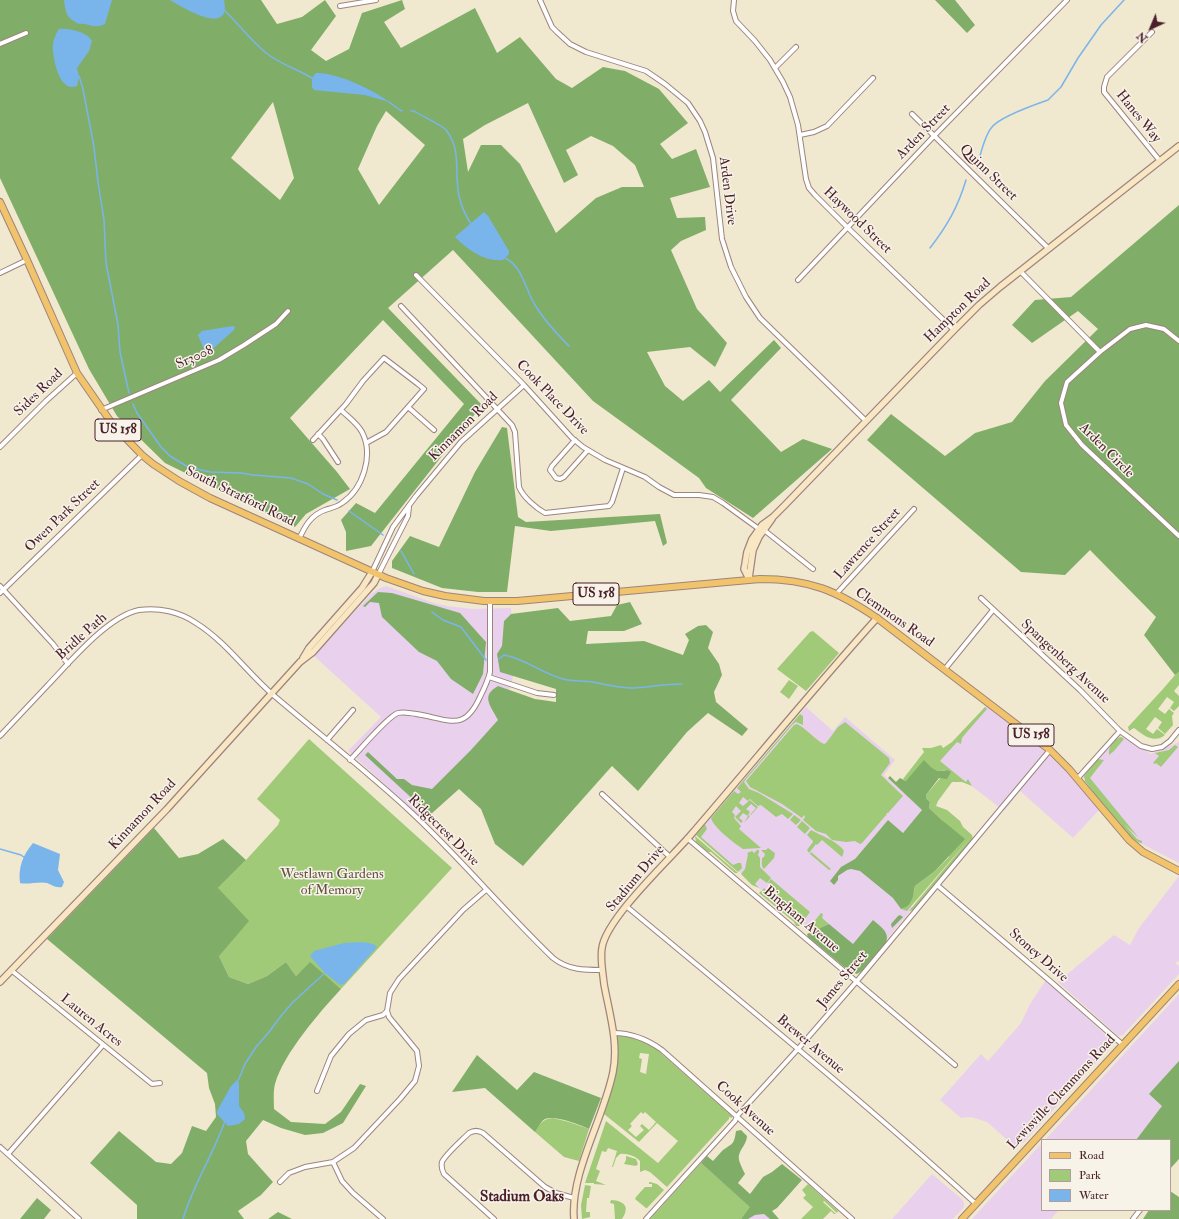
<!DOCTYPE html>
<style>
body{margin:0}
#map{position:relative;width:1179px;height:1219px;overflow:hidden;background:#f1e8d0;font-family:"IM FELL Double Pica",serif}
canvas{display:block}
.legend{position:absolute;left:1041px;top:1139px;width:130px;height:72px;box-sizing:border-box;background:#f7f3e8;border:1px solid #b29e9c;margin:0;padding:5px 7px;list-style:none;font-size:12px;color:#4a1f2b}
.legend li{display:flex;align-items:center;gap:8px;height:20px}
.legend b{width:20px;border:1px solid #b29e9c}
.north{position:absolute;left:1131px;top:8px;width:40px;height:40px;-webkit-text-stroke:3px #f7f3e8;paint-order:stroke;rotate:224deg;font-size:11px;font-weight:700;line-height:16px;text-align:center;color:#4a1f2b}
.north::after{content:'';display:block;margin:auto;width:14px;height:18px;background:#4a1f2b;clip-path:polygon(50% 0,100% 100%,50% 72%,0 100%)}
</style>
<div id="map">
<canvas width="1179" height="1219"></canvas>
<ul class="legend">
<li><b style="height:5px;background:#f1c36a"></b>Road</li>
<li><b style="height:11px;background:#a0ca77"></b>Park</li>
<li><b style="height:11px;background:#79b5eb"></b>Water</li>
</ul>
<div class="north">N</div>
</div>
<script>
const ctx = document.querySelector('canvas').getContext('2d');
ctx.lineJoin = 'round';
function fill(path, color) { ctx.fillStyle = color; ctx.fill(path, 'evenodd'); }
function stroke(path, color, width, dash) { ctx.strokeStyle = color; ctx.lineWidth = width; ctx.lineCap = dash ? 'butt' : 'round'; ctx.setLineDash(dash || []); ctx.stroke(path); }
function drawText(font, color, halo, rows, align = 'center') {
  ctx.font = font + ' "IM FELL Double Pica",serif'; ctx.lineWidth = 3; ctx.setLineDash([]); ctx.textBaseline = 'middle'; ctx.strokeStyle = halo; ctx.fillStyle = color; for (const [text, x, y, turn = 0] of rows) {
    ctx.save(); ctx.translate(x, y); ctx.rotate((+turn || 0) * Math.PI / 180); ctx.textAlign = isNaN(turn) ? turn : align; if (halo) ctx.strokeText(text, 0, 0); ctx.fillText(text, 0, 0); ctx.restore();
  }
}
const built = new Path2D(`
 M 386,586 L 434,603 L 447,606 L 473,609 L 511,608 L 516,666 L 502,716 L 463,781 L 422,818 L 348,751 L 381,717 L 314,656 L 371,594 L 380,588 Z
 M 987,705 L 1041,748 L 1071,776 L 1099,810 L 1073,838 L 1020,791 L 1004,811 L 939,761 Z
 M 806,707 L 833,731 L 845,717 L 895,760 L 884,775 L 923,810 L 903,833 L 888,820 L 855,859 L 913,908 L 887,939 L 854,948 L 819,919 L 809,931 L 696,835 Z
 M 1118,736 L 1123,737 L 1151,754 L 1179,742 L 1179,863 L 1138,842 L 1127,832 L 1083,777 Z
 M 1179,876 L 1179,961 L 1175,963 L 1179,966 L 1179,974 L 1123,1035 L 1118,1036 L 1058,982 L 1114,935 L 1130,945 L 1139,928 Z
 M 1046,980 L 1110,1039 L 1113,1044 L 1023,1143 L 1013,1145 L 987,1122 L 971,1117 L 961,1118 L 940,1100 L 981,1054 L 988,1061 L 1021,1023 L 1030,1004 Z
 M 1179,994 L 1179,1064 L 1150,1094 L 1163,1106 L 1136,1140 L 1045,1140 Z
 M 1042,1143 L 1042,1210 L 1059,1210 L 1051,1219 L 972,1219 Z
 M 932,1174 L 962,1199 L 964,1203 L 964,1207 L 953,1219 L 892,1219 Z
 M 764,1214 L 770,1219 L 748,1219 L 754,1215 Z`);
const green = new Path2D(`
 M 813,631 L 839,653 L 806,691 L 777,669 L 810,632 Z
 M 1179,672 L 1179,685 L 1174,691 L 1179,696 L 1179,706 L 1174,711 L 1170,708 L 1174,702 L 1167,697 L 1158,709 L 1165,714 L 1169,709 L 1174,713 L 1172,716 L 1173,725 L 1165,734 L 1158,728 L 1162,722 L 1155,717 L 1146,729 L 1153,734 L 1157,729 L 1165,735 C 1154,744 1143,735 1134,728 L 1129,731 L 1128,727 L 1163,689 L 1175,675 Z
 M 789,680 L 798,686 L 789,699 L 780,692 Z
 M 985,707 L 987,709 L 966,733 L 962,738 L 961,744 L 957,742 L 940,761 L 966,782 L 968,779 L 972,786 L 962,782 L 952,782 L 938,801 L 936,806 L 947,810 L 960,821 L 963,827 L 972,835 L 973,839 L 914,910 L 909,911 L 971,837 L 907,911 L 901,909 L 904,908 L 914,892 L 915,886 L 935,871 L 949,857 L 943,821 L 929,808 L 930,802 L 926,798 L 926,795 L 947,770 L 940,771 L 934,770 L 906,781 L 903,779 L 924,752 L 922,748 L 931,748 L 941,745 L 943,748 L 952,742 Z
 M 800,714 L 803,716 L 803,725 L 796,722 L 793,724 L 746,779 L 744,782 L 749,789 L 759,793 L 793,814 L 788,819 L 782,814 L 776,817 L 761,805 L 758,806 L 750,799 L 748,801 L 743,797 L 739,803 L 743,806 L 750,800 L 758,807 L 751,815 L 750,815 L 756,808 L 751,804 L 746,809 L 750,812 L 748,815 L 750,816 L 744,823 L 748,816 L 743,813 L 739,818 L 743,821 L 741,823 L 735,817 L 741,811 L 736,806 L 732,812 L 735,815 L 734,818 L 741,826 L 739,829 L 761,848 L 743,849 C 734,843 713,827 711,818 L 734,791 L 738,794 L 741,792 L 737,788 Z
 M 845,722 L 889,758 L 890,763 L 881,775 L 903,796 L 888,813 L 886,813 L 887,814 L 862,843 L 860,844 L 855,841 L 846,842 L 832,840 L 826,834 L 816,831 L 803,820 L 805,817 L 804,815 L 802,818 L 782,804 L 750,787 L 746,781 L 794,725 L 797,724 C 807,729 814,739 824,744 L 826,743 L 838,727 Z
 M 1121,737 L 1124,739 L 1114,751 L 1109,755 C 1108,748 1113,739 1121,737 Z
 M 309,739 L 452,868 L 341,989 L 310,963 L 296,976 L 286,962 L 267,976 L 248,984 L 229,977 L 219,956 L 218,888 L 246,860 L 278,825 L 280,820 L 257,799 Z
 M 1175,745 L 1178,747 L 1161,767 L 1156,763 L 1155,764 L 1153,763 L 1159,756 L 1155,753 L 1169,750 Z
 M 1098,759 L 1104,760 L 1090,778 L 1139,838 L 1125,825 L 1137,839 L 1142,841 L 1142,843 C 1130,843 1094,793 1085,781 L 1084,776 Z
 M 794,815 L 801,820 L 796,825 L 790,820 Z
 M 802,821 L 810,828 L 805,834 L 797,827 Z
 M 705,824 L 707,829 L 701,837 L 733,865 L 738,863 L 741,863 L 742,868 L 738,872 L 696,835 Z
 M 811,830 C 820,835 839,842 844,851 L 842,857 L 822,840 L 817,845 L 816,844 L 809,853 L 807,850 L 813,842 L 813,841 L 807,835 Z
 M 695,836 L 738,873 L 735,873 L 711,852 L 708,852 L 696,842 Z
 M 768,848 L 775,853 L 774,858 L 764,869 C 761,866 762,863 762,858 L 764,857 L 765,854 L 761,850 L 766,850 Z
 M 757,850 L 759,850 L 759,852 L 758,855 L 760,858 L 760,867 L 771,878 L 767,883 L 760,878 L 755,884 L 759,888 L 752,885 L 741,874 L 745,869 L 748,854 L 747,853 L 752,851 L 754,853 Z
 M 811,852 L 831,869 L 829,870 L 810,854 Z
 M 771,879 L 810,912 L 802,923 L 800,923 L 762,891 L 764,888 L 770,893 L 774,888 L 768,883 Z
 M 761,891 L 800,925 L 801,926 L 796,926 L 794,922 L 759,893 Z
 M 821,913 L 823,914 L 822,918 L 829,924 L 810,933 L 807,930 L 808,929 Z
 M 618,1035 L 642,1040 L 655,1048 L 732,1116 L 732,1118 L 729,1117 L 729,1119 L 667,1187 L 650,1172 L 645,1170 L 640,1172 L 640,1161 C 636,1156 626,1153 620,1154 L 616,1158 L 613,1167 L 612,1167 L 617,1151 L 608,1148 L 606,1152 L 602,1151 L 596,1169 L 600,1171 L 596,1181 L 606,1185 L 594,1184 L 594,1183 L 585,1183 L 606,1121 L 658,1163 L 678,1141 L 657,1123 L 639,1142 L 604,1114 L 617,1068 ZM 640,1053 L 649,1054 L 646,1074 L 640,1072 L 642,1059 L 639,1058 ZM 641,1112 L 643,1114 L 645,1112 L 656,1122 L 649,1130 L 642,1124 L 640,1126 L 644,1130 L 636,1137 L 628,1130 L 632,1126 L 630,1124 Z
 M 553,1118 L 569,1122 L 589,1129 L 579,1161 L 564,1157 L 535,1132 C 540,1123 543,1119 553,1118 Z
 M 626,1156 L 636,1159 L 638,1164 L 636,1166 L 624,1164 L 626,1160 Z
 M 701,1163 L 751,1207 L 741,1219 L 650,1219 Z
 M 649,1182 L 650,1182 L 657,1184 L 664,1190 L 647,1208 L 646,1208 L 635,1199 L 636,1197 L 645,1187 L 652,1187 L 652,1184 L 649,1184 Z
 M 808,1184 L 838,1211 L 837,1213 L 824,1201 L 823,1202 L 836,1214 L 834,1214 L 831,1211 L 823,1219 L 801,1219 L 813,1207 L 803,1198 L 806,1195 L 802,1190 Z
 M 585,1185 L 591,1186 L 589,1198 L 587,1198 L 586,1212 L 590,1212 L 590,1217 L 582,1219 L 581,1205 Z
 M 611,1200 C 625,1201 630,1207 622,1219 L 615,1219 L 614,1204 L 610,1203 Z`);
const forest = new Path2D(`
 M 0,0 L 261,0 L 277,24 L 302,17 L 325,0 L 336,16 L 311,50 L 326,61 L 349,49 L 362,13 L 402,0 L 405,9 L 384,22 L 401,48 L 475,8 L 497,53 L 520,37 L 556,79 L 572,88 L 603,67 L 625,71 L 659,89 L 688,123 L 660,144 L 672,159 L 696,149 L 710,187 L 670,198 L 677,218 L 705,217 L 706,230 L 681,241 L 671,250 L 697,309 L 727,343 L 715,367 L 690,347 L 647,352 L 665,386 L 683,401 L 709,380 L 720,392 L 774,340 L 781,348 L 731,400 L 781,452 L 803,439 L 832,449 L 753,518 L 706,488 L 699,478 L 593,401 L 453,250 L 388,308 L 482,405 L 371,546 L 346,551 L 346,532 L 341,520 L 356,503 L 375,513 L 464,404 L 383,320 L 290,418 L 337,472 L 350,489 L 306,514 L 295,527 L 165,463 L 117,416 L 89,369 L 0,178 ZM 273,102 L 294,178 L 280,200 L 231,158 ZM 528,103 L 564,183 L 578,175 L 566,150 L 591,136 L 613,146 L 635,165 L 644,187 L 622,187 L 596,198 L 556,233 L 520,164 L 501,145 L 481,145 L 468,172 L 463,139 L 485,125 ZM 386,111 L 425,145 L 379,205 L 358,169 L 377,126 Z
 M 935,0 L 955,0 L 975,25 L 967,33 Z
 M 1179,205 L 1179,672 L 1175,675 L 1144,635 L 1156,617 L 1090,550 L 1065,575 L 1021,572 L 867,440 L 891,414 L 945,456 L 975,433 L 1012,422 L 1045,381 L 1098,329 L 1078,311 L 1032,343 L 1012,325 L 1035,300 L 1071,297 Z
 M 502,427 L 507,428 L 518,517 L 526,522 L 660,514 L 667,543 L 663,546 L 655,521 L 551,531 L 515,526 L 507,592 L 478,592 L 442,588 L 392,568 L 392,561 L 410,536 L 439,547 L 475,472 Z
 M 378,592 L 392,593 L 460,613 L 486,642 L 483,674 L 473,694 L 451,679 L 437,661 L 419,652 L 382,617 L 379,603 L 370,602 L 365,607 L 363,606 Z
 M 630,602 L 642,624 L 624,631 L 588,631 L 586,644 L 644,641 L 683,655 L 689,640 L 685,634 L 698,626 L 706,625 L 713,632 L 708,648 L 719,664 L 722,675 L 714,692 L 716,702 L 748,729 L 742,736 L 708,713 L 687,732 L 638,791 L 612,766 L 523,866 L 495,844 L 481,809 L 459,789 L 430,815 L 365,755 L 368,752 L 397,779 L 404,779 L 412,785 L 432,789 L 471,750 L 498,720 C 491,706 480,696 498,686 L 535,699 L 556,702 L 556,689 L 500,672 L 497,654 L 502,646 L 504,621 L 511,614 L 558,608 L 570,621 L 611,616 L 617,605 Z
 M 924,760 C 932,768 934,773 947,770 L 951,772 L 947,779 L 939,778 L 926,795 L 926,798 L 930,802 L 929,808 L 943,821 L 965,839 L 935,871 L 915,886 C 913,895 913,906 901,909 L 893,898 L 860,871 L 851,869 L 847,870 L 838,876 L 838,880 L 834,885 L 830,881 L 841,867 L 855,859 L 888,820 L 903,833 L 922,810 L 888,778 L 890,776 L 896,782 L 900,778 L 906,781 Z
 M 154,828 L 179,858 L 198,854 L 223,839 L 246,860 L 218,888 L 249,921 L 219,956 L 229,977 L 248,984 L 267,976 L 286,962 L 296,976 L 310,962 L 341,989 C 319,1013 284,1053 275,1084 C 273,1092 274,1101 274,1109 L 291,1122 L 325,1124 L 341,1112 L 360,1084 L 366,1086 L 343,1123 L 323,1133 L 305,1135 L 281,1128 L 263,1120 L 246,1141 L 248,1154 L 273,1182 L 261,1195 L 238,1211 L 244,1219 L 137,1219 L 137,1205 L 90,1163 L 119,1131 L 156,1162 L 171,1164 L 182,1153 L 192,1126 L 206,1131 L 216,1117 L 215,1104 L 209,1088 L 207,1073 L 47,939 Z
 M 900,915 L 903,917 L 892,928 L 891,924 L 898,916 Z
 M 873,920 C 881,927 890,932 886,943 L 862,971 L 857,974 L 849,971 L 808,937 L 807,934 L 829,924 L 853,944 Z
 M 477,1055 L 517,1090 L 534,1072 L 601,1098 L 589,1129 C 580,1125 555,1115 545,1119 C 541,1121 538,1128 535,1132 L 485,1088 L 452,1092 Z
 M 1179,1061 L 1179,1159 L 1170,1169 L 1170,1140 L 1136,1140 L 1162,1106 L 1149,1094 Z
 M 741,1130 L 747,1136 C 747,1145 737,1151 739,1160 C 740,1164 743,1170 745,1174 L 738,1183 L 750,1194 L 763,1177 L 772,1172 L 782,1164 L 802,1180 L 777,1208 L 772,1211 L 779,1219 L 770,1219 L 764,1214 L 755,1215 L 748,1219 L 741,1219 L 750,1207 L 701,1163 L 707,1156 L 713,1161 C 716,1158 719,1154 722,1151 C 732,1143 734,1146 736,1131 Z
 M 1170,1191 L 1179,1197 L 1179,1219 L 1143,1219 L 1149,1210 L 1170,1210 Z
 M 37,1198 L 51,1210 L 44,1219 L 20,1219 Z
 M 278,1212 L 292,1219 L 268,1219 Z`);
const water = new Path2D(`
 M 64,0 L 112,0 L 105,24 C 92,30 89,22 79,24 C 66,17 66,14 64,0 Z
 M 170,0 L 224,0 C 232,38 182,7 170,0 Z
 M 59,29 C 69,28 87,32 92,41 L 89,51 L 77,68 L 79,77 L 77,86 C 60,93 54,62 53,51 C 52,43 55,35 59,29 Z
 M 316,73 C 336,72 374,90 389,102 L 365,95 L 314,90 L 312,87 L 312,78 Z
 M 484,212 L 488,216 L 509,251 L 509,254 L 503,260 C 484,262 467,249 455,237 Z
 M 233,326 L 235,327 L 234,330 L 208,353 L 205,352 L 198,335 L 202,331 Z
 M 33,843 L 60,854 L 58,870 L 64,882 L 62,887 C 54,888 53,885 47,883 C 39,881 28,885 20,883 C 18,867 23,855 33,843 Z
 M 344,943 C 354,943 370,940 377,947 L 344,984 L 340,985 L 324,972 L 310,956 L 314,951 Z
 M 237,1080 L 239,1083 L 239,1106 L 244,1113 L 245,1119 L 239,1124 L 228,1126 L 217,1114 L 217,1111 L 231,1086 Z`);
const stream = new Path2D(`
 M 223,9 C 238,23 250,40 266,53 C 280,64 297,69 312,78
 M 79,76 L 83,89 L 94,147 L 98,182 L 104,220 L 106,263 L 118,325 L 120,352 L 129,393
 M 389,102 L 400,110 L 402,111
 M 411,111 L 414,111 C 420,115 443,126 446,130 C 462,150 454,173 459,196 C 461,206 466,216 471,224
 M 977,168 C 980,156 984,136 992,127 C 1001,116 1034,105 1048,100 L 1061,87 L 1078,58 L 1101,25 L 1124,0
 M 930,248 C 947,226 958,207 966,180
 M 505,258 C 523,267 525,289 535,305 C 544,320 556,333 569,346
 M 133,404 L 137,413 L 161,447 L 170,456 L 188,467 L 210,472 L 241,473 L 253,475 L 291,478 L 308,484 L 323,494 L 337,500
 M 349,511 L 383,535
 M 401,551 L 414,574
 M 432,612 L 443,620 L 461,627 L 486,660
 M 499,659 L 504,655 C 526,659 541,673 563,679 C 573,682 583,680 593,682 C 607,685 619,688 633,688 C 649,687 665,684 682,684
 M 0,849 L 21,855 L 25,858
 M 238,1081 L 245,1064 L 256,1047 L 269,1032 L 281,1016 L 293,1002 L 326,972
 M 183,1219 C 193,1185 213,1155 225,1121`);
const street = new Path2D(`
 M 540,0 L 552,27 L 557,32 L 570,44 L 586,52 L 646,71 L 665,84 L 688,103 L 700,121 L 705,132 L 713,158 L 722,239 L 731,267 L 746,297 L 760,318 L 866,421
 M 734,0 L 733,11 L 736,21 L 755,41 L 770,60 L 783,82 L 790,97 L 798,125 L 806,179 L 809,188 L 815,195 L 848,228 L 954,330
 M 340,6 L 376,0
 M 1152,32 L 1107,77 L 1104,87 L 1104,92 L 1160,161
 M 0,44 L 26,33
 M 775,68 L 796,47
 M 912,114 L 1048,248
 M 800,135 L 814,132 L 827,126 L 873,78
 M 1020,271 L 1100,352
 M 0,273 L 27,260
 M 416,275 L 524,385 L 572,438 L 583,447 L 605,460 L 645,477 L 659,487 L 674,495 L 699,495 L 713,497 L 723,503 L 759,529
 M 798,280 L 934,136 L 1067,0
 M 401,306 L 512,425 L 515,432 L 519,487 C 523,497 536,508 545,513 L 609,506 L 612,502 L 623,468
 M 1179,341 L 1164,329 L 1146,325 L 1130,329 L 1100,352 L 1067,382 L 1061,403 L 1066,425 L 1082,445 L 1179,536
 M 408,407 L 434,430
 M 101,410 L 219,360 L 244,345 L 276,324 L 288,311
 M 318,434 L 323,439 L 338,462
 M 313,440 L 346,404 L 363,381 L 384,358 L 418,384 L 424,389 L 386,432 L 366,443
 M 575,440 L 552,466 L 550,470 L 556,478 L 560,479 L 564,477 L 588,450
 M 0,447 L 46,401 L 77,373
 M 764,530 L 813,569
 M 299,539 C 305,526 311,515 325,510 C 331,508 337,507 342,503 C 363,489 374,455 362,432 C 357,423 348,417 341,410
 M 372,572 L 393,527 L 416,496 L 461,442 L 524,385
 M 378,575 L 408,516 L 409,507
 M 0,586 L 53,644 L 68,664
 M 0,593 L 142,455
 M 837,593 L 914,509
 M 981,598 L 1080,690 L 1120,731 L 1141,746 L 1152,749 L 1162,747 L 1170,741 L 1179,730
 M 945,669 L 993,610
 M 489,677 L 537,693 L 554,695
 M 0,736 C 16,719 32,702 48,685 C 70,662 108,616 139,610 C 159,607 180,612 196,623 C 225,641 246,671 272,694 C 319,734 368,772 413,814 C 462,860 505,912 553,958 C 568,970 584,970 602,970
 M 327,740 L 353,710
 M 350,760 C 359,751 388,716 398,713 C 405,711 415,714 422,715 C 452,721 465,730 480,697 C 484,689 488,681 490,672 L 490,601
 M 1077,779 L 1120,731
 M 602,794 L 670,857
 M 687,838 L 955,1065
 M 937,885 L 1050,981 L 1123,1045
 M 626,906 C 744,1004 863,1101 976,1204
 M 11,970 L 152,1084 L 160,1083
 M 613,1033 C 632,1033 647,1039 662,1050 L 852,1219
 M 317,1091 L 331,1056 L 349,1034 L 366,1020 L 383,1015 L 387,1011
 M 0,1147 L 79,1219
 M 8,1154 L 103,1045
 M 333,1162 L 342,1181 L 353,1193 L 383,1219
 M 280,1182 L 289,1173 L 305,1167 L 333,1162 L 354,1148 L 400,1099 L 415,1081 L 419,1066 L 417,1051 L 389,1017 L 387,1011 L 390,993 L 399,979 L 463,910 L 486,890
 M 494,1219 L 444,1174 C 442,1170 441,1166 442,1162 C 445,1155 462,1140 469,1133 C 474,1130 478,1130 483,1133 L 545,1187 L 556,1193 L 574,1198
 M 646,1219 L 735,1121 L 737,1116 L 798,1049 L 857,981 L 1050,750
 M 1133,1219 L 1140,1210`);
const secondary = new Path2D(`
 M 749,578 L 753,550 L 759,537 L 772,519
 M 749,579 L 744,569 L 745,564 L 747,552 L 752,539 L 762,525 L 773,517 L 785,505 L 954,330 L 979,305 L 1000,287 L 1179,146
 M 303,658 L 309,648 L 362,588 L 372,572
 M 0,982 L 167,809 L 300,662 L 313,652 L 374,583 L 378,575
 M 574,1219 C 570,1173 604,1118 613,1072 C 619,1043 609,1012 604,984 C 603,973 600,960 602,948 C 606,919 668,861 689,837 C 752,764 813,689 877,618`);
const primary = new Path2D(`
 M 0,202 L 27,260 L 77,373 L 113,425 L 142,455 L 153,464 L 179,481 L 210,498 L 386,578 L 423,591 L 445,596 L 484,601 L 517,601 L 760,579 C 810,579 837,591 877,618 L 1050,750 L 1069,769 L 1129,840 L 1143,852 L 1179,871
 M 962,1219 L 1179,984`);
const shields = [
 [118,430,46],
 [596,594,46],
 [1031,735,46]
];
const shieldNames = [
 ["US 158",118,430],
 ["US 158",596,594],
 ["US 158",1031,735]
];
const streetNames = [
 ["Hanes Way",1138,117,51],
 ["Arden Street",924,132,-46],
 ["Quinn Street",988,173,44],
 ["Arden Drive",727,191,83],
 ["Haywood Street",857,221,44],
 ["Hampton Road",958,311,-44],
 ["Sr3008",195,358,-24],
 ["Sides Road",39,393,-44],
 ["Cook Place Drive",552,398,46],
 ["Kinnamon Road",464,427,-45],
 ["Arden Circle",1106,451,45],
 ["South Stratford Road",240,497,26],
 ["Owen Park Street",63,516,-44],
 ["Lawrence Street",868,544,-48],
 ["Clemmons Road",894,618,35],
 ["Bridle Path",82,637,-42],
 ["Spangenberg Avenue",1065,662,43],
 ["Kinnamon Road",143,815,-47],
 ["Ridgecrest Drive",443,831,45],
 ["Stadium Drive",636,879,-50],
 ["Bingham Avenue",801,920,40],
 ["Stoney Drive",1038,956,41],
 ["James Street",843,980,-50],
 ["Lauren Acres",91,1021,39],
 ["Brewer Avenue",810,1045,40],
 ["Lewisville Clemmons Road",1062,1093,-47],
 ["Cook Avenue",745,1109,42]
];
const parkNames = [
 ["Westlawn Gardens",332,875],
 ["of Memory",332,891]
];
const neighbourhoodNames = [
 ["Stadium Oaks",522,1198]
];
fill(built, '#e9d1ed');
fill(green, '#a0ca77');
fill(forest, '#80ae68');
fill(water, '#79b5eb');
stroke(stream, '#79b5eb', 1.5);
stroke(street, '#9e847e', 6);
stroke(secondary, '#9e847e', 8);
stroke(primary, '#9e847e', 8);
stroke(street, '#fff', 4);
stroke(secondary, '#f9e7c3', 5.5);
stroke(primary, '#f1c36a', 6);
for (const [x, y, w] of shields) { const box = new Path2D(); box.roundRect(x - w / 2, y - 11, w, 22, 3); ctx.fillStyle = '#f7f3e8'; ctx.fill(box); stroke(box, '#4a1f2b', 1); }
drawText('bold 13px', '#4a1f2b', null, shieldNames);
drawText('14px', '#4a1f2b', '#f7f3e8', streetNames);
drawText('14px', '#645242', '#f7f3e8', parkNames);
drawText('bold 15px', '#4a1f2b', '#f7f3e8', neighbourhoodNames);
</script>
